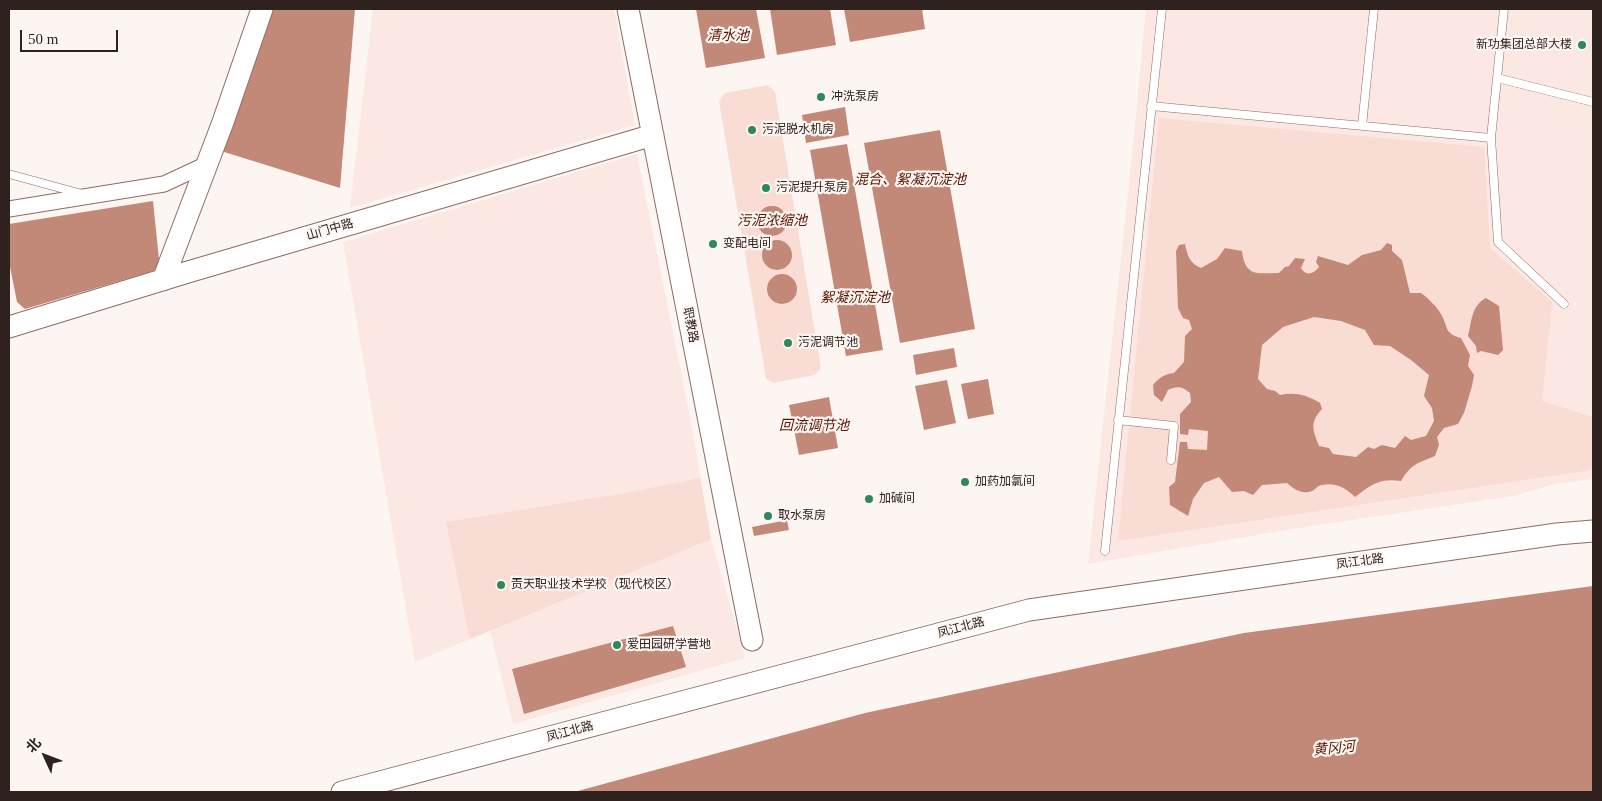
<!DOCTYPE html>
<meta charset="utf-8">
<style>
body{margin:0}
#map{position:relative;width:1602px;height:801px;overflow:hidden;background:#fdf5f2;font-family:"Times New Roman","Noto Sans SC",serif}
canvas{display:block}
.frame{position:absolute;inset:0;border:10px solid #2f211d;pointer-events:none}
.north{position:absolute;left:20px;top:731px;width:50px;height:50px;-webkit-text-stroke:4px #fdf5f2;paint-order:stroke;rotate:313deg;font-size:14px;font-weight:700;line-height:20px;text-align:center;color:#2f211d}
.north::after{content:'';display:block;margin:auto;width:18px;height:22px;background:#2f211d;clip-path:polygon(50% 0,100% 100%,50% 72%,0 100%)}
.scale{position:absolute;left:20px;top:30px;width:98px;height:22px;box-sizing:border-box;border:2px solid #2f211d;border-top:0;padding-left:6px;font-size:15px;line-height:18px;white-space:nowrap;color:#2f211d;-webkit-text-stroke:4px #fdf5f2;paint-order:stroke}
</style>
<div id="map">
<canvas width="1602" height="801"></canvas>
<div class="frame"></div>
<div class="north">北</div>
<div class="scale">50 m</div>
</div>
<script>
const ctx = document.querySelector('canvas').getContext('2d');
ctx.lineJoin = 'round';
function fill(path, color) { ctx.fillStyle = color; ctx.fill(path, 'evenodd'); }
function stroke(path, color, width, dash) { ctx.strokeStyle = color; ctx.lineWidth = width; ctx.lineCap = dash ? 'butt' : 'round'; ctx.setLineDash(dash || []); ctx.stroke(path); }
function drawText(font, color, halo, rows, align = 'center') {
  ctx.font = font + ' "Times New Roman","Noto Sans SC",serif'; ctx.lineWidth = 4.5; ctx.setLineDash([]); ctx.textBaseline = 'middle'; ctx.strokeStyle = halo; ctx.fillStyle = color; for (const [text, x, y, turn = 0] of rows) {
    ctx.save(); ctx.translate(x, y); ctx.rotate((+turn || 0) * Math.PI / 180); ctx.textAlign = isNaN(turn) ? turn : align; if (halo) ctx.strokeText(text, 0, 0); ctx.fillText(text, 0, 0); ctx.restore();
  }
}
const built = new Path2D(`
 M 373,9 L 614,9 L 635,125 L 350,208 Z
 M 1146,9 L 1593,9 L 1593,479 L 1555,484 L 1513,496 L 1292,529 L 1088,564 L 1133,146 Z
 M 637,154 L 690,417 L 711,538 L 745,658 L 513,724 L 490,631 L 415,662 L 343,242 Z`);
const green = new Path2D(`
 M 768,85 L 775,92 L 821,368 L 815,375 L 773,383 L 766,378 L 719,101 L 725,93 Z
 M 1159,118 L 1484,147 L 1490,248 L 1552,302 L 1542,401 L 1593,417 L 1593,462 L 1591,470 L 1118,541 Z
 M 700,478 L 711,539 L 470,639 L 446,522 L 626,493 Z`);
const water = new Path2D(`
 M 270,9 L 355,9 L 340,188 L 221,151 Z
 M 696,9 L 756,9 L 765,58 L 706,68 Z
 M 770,9 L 830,9 L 836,45 L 777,55 Z
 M 844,9 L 922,9 L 925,29 L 850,42 Z
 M 845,107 L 849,135 L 806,143 L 802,115 Z
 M 940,130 L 975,329 L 900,343 L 864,143 Z
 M 847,144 L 883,350 L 846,356 L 810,150 Z
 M 153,201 L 160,269 L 25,309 L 17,302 L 9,262 L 9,224 Z
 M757 221a15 15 0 1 1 30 0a15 15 0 1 1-30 0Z
 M762 255a15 15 0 1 1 30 0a15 15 0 1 1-30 0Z
 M 1387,243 L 1392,245 L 1392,251 L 1402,260 L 1410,293 L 1421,293 C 1427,297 1437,307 1441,314 C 1448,326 1444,334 1461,338 L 1470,355 L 1468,366 L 1474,375 L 1472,386 L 1464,413 L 1458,424 L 1444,428 L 1437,437 L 1439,445 L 1435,456 C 1418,463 1411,464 1401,481 C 1380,478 1372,484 1355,497 C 1346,488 1335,482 1322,485 C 1318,485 1316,489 1312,491 C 1302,495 1294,489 1287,483 L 1262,485 L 1253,495 L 1244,491 L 1232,492 L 1219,477 L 1204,483 L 1193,499 L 1188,516 L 1170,505 L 1169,487 L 1175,482 L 1180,442 L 1187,442 L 1188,449 L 1207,450 L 1208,431 L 1189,429 L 1188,435 L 1180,434 L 1180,414 L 1191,402 L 1190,393 C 1182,386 1177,386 1168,390 L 1162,402 L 1154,395 L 1153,385 C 1159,378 1164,374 1174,373 L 1184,362 L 1185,336 L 1192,329 L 1189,320 L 1183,318 L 1178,308 L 1176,251 L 1179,245 L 1185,244 C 1187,255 1190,264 1201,268 L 1217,259 L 1225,248 L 1242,251 C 1245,278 1259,273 1279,273 L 1285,267 L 1289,266 L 1295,258 L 1305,259 L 1301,268 C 1306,276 1313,275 1319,267 L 1316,262 L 1318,256 L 1348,265 L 1362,255 L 1381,250 ZM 1314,317 L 1341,321 L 1365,330 L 1374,345 L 1390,346 L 1411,360 L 1429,375 L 1424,396 L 1432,408 L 1434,421 L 1426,436 L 1411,440 L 1405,436 L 1395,448 L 1382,445 L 1374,449 L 1368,447 L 1356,457 L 1333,454 L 1329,448 L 1319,446 C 1313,430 1309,423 1322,409 L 1320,403 C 1307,395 1295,392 1280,395 L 1275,391 L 1267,389 L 1258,379 L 1262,345 L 1283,327 Z
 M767 289a15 15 0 1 1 30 0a15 15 0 1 1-30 0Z
 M 1486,298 L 1499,306 L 1503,350 L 1498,355 L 1481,351 L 1477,353 L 1476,346 L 1468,336 C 1472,321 1471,306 1486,298 Z
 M 954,348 L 957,367 L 916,375 L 913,355 Z
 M 988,379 L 994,414 L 968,419 L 961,384 Z
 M 947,380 L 956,423 L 924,430 L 915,386 Z
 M 829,397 L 838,448 L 799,455 L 789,405 Z
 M 787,520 L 789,530 L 754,536 L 752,527 Z
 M 1593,586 L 1593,792 L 574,792 L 865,713 L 1244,633 Z
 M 673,626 L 686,667 L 524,714 L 512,669 Z`);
const lane = new Path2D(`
 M 1504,9 L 1491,138 L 1498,242 L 1564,304
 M 1497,78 L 1593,102
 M 1151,106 L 1491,138
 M 1362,126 L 1374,9
 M 9,174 L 82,194
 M 1118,420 L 1174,426 L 1171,460
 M 1105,551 L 1162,9`);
const street = new Path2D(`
 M 9,209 L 164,184 L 207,164`);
const secondary = new Path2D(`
 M 628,9 L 752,640
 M 163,280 L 223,122 L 262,9
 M 9,327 L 188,272 L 653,135
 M 342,792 L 1029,610 L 1557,534 L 1593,531`);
const markers = [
 [1582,45,5,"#2f875c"],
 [821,97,5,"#2f875c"],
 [752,130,5,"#2f875c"],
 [766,188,5,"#2f875c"],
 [713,244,5,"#2f875c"],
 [788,343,5,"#2f875c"],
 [965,482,5,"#2f875c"],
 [869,499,5,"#2f875c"],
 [768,516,5,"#2f875c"],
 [501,585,5,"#2f875c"],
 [617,645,5,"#2f875c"]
];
const poiNames = [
 ["新功集团总部大楼",1572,45,"right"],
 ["冲洗泵房",831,97],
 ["污泥脱水机房",762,130],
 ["污泥提升泵房",776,188],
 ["变配电间",723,244],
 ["污泥调节池",798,343],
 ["加药加氯间",975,482],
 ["加碱间",879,499],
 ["取水泵房",778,516],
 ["贡天职业技术学校（现代校区）",511,585],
 ["爱田园研学营地",627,645]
];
const streetNames = [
 ["山门中路",330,230,-16],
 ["职教路",690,325,79],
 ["凤江北路",1360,562,-8],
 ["凤江北路",961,628,-15],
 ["凤江北路",570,732,-15]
];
const waterNames = [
 ["清水池",728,36],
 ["混合、絮凝沉淀池",910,180],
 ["污泥浓缩池",772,221],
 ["絮凝沉淀池",855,298],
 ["回流调节池",814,426],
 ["黄冈河",1334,749,-6]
];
fill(built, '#fbe8e2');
fill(green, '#f9dcd3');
fill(water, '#c28978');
stroke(lane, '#8e6c62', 9);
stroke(street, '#8e6c62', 17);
stroke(secondary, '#8e6c62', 23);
stroke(lane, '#fff', 8);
stroke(street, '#fff', 15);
stroke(secondary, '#fff', 21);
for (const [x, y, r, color] of markers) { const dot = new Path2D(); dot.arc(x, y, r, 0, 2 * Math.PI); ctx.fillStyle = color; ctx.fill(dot); stroke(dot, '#fdf5f2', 2); }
drawText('12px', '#2f211d', '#fdf5f2', poiNames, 'left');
drawText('12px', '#2f211d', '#fdf5f2', streetNames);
drawText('italic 14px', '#5a1500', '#fdf5f2', waterNames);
</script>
